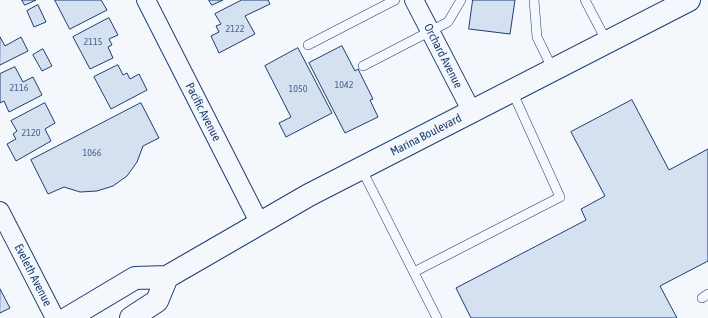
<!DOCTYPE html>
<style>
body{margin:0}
canvas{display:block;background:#f4f7fb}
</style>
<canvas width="708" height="318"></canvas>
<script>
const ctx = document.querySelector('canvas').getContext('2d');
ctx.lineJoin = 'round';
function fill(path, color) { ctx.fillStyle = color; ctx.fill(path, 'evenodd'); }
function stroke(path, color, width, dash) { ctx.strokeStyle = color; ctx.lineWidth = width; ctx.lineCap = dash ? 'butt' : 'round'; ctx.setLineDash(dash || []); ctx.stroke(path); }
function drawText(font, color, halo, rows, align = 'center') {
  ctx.font = font + ' "Asap Condensed",sans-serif'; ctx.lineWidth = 3; ctx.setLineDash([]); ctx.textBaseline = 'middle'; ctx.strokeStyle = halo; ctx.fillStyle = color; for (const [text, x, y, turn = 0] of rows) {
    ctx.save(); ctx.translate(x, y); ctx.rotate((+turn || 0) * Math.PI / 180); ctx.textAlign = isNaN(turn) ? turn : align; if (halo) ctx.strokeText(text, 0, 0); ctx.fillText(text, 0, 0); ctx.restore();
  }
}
const building = new Path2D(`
 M 22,0 L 36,0 L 25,5 Z
 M 55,0 L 101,0 L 107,10 L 70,29 Z
 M 209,0 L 223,0 L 212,5 Z
 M 242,0 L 268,0 L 270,4 L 245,16 L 255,34 L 219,53 L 211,36 L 219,32 L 216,26 L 221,24 L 215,14 Z
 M 473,0 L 515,0 L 510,34 L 469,29 Z
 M 38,5 L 46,22 L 34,27 L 27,11 Z
 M 109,18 L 118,35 L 109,39 L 112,45 L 108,47 L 113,58 L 90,69 L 73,37 Z
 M 0,37 L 5,46 L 21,37 L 28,51 L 0,65 Z
 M 342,46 L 355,71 L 358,69 L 373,99 L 370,100 L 378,117 L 345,133 L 309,63 Z
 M 298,48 L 332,113 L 286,137 L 279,123 L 291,117 L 265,66 Z
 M 43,49 L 52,66 L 42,71 L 33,55 Z
 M 118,65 L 123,75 L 127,73 L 130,79 L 139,74 L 147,90 L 111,109 L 94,77 Z
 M 15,67 L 23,82 L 33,77 L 42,95 L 9,112 L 4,101 L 0,103 L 0,74 Z
 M 632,100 L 669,170 L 708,149 L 708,261 L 660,286 L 677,318 L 471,318 L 456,288 L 586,220 L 581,209 L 605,196 L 571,132 Z
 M 45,103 L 55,123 L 45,129 L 51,141 L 16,161 L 7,144 L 16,139 L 13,134 L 17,131 L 11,121 Z
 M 141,103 L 159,138 L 143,146 L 137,162 L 127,176 L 113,186 L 97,191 L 80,192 L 64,187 L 48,194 L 31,160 Z
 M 0,289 L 10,308 L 0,313 Z`);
const lane = new Path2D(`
 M 534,0 L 537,37 L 553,70
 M 585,0 L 607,42
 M 308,45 L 395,0
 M 363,66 L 448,22 L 461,0
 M 361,168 L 437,318
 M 414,272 L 560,197 L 512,91
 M 702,298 L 708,294`);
const street = new Path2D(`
 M 146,0 L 260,224
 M 414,0 L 472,112
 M 0,211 L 55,318`);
const secondary = new Path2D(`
 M 68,318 L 135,278 L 167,277 L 309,195 L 689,0
 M 131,318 L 157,301 L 167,277`);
const numberNames = [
 ["2122",235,29],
 ["2115",93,42],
 ["1042",344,85],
 ["2116",19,88],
 ["1050",298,89],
 ["2120",31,133],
 ["1066",92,153]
];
const streetNames = [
 ["Orchard Avenue",443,56,63],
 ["Pacific Avenue",203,112,63],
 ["Marina Boulevard",426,135,-27],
 ["Eveleth Avenue",33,275,63]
];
fill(building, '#d5e0f0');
stroke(building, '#1d3f73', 1);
stroke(lane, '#1d3f73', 10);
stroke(street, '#1d3f73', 20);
stroke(secondary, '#1d3f73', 24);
stroke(lane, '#f4f7fb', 9);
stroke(street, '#f4f7fb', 18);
stroke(secondary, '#f4f7fb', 22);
drawText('10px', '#4b6792', null, numberNames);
drawText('12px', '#1d3f73', '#f4f7fb', streetNames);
</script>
